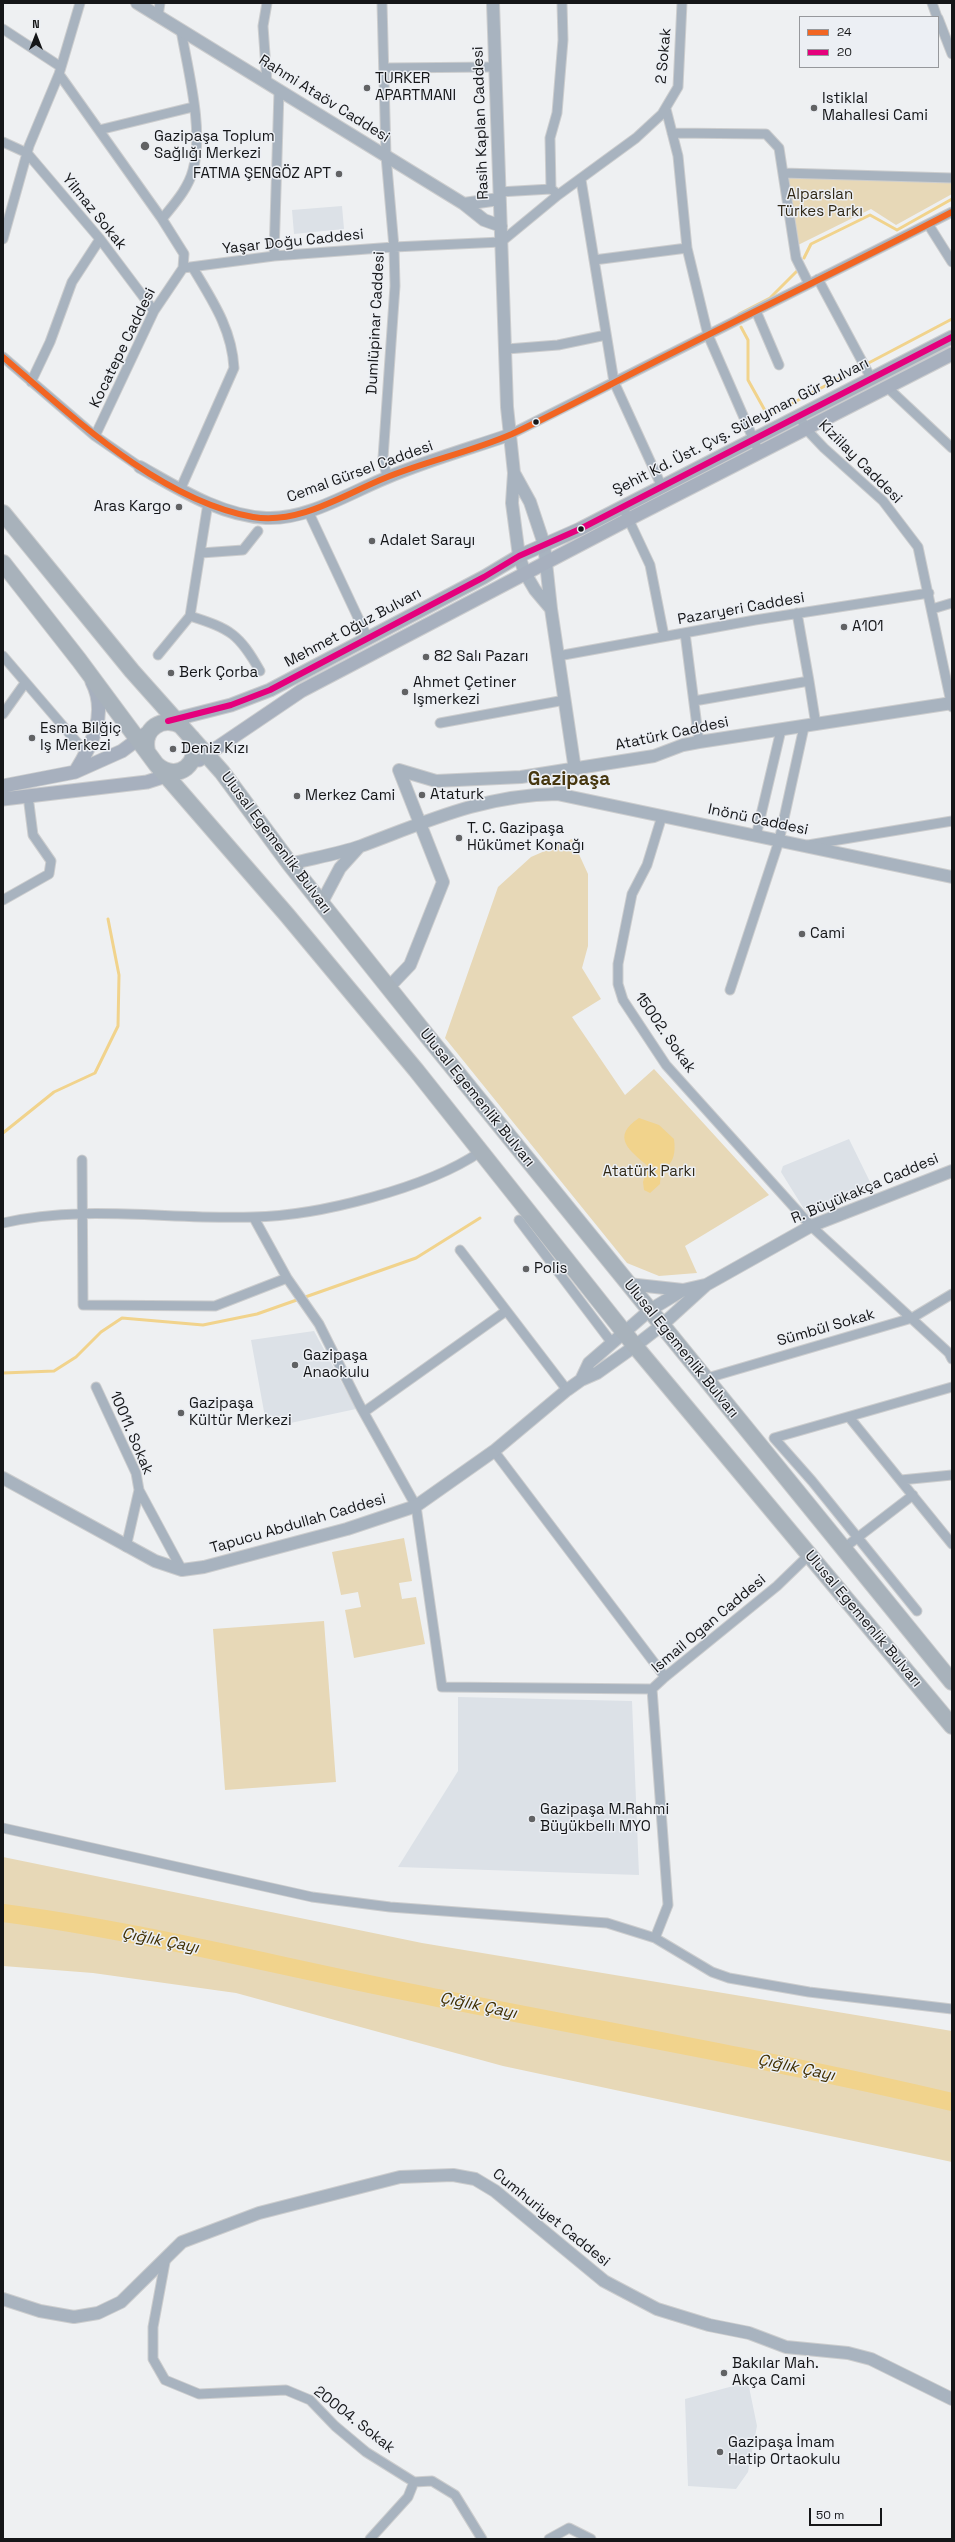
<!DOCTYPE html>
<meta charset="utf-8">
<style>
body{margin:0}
#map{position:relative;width:955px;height:2542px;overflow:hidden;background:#eef0f2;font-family:"Space Grotesk",sans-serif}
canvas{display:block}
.frame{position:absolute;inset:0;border:4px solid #151618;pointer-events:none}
.legend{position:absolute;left:799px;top:16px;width:140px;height:52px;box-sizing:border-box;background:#eceff4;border:1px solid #96989c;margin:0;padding:5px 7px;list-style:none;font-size:12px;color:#151618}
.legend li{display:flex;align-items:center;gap:8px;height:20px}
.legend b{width:20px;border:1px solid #96989c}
.north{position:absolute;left:16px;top:16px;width:40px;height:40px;-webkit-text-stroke:3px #eceff4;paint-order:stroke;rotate:0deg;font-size:11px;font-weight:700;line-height:16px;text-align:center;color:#151618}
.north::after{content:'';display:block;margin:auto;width:14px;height:18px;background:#151618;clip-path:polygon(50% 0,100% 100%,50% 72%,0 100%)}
.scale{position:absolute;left:809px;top:2508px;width:73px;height:18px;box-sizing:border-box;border:2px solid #151618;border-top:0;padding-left:5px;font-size:12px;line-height:14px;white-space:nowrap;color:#151618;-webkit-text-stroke:3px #eceff4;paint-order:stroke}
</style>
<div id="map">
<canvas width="955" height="2542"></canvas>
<div class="frame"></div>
<ul class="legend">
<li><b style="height:5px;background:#f26522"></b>24</li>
<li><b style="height:5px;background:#e5007d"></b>20</li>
</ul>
<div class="north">N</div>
<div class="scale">50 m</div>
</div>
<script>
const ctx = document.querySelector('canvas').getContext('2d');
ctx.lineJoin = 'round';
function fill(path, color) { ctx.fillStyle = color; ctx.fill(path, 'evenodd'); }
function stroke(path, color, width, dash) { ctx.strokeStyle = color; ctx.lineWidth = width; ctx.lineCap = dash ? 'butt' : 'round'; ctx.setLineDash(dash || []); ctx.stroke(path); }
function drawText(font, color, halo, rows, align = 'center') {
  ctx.font = font + ' "Space Grotesk",sans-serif'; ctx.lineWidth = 3; ctx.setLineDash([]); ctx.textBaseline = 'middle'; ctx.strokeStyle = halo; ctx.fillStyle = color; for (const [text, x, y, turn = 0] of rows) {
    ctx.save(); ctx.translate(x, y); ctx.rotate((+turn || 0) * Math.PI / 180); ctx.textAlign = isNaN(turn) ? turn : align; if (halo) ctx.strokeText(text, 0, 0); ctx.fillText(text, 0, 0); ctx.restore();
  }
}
const built = new Path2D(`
 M 342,206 L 344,229 L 294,234 L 292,210 Z
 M 849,1139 L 873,1188 L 871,1191 L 809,1217 L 781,1172 L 783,1166 Z
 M 314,1331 L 356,1409 L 267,1428 L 251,1340 Z
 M 458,1697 L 632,1701 L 639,1875 L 398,1867 L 458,1771 Z
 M 748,2382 L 757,2426 L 748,2472 L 736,2489 L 688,2486 L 685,2399 Z`);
const green = new Path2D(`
 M 788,176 L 952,180 L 952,194 L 896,225 L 871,209 L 798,245 Z
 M 572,839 L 588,874 L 588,946 L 582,968 L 601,999 L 572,1017 L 625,1095 L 654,1069 L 769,1195 L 685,1246 L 697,1273 L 659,1276 L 627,1263 L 445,1038 L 498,887 L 531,857 Z
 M 404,1538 L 412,1581 L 399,1583 L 402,1599 L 416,1597 L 425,1644 L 354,1658 L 345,1610 L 361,1607 L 358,1592 L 341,1595 L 332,1552 Z
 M 324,1621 L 336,1782 L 225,1790 L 213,1629 Z
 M 3,1857 L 422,1943 L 952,2031 L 952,2162 L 503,2066 L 236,1993 L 93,1973 L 3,1966 Z`);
const water = new Path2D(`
 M 639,1118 L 659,1125 L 674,1139 C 678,1169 661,1163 660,1184 L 650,1193 L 644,1190 L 643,1182 L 648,1166 C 630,1151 610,1137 639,1118 Z`);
const stream = new Path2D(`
 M 804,258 L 811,244 L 870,215 L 897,230 L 952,199
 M 739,314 L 770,298 L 798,270
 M 741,327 L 748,340 L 748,380 L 768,416 L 952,319
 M 3,1133 L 54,1092 L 95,1073 L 118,1026 L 119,975 L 108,919
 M 3,1373 L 54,1371 L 76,1357 L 101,1332 L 122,1318 L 203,1325 L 257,1314 L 416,1258 L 480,1218`);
const river = new Path2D(`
 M 3,1913 C 142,1931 281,1967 418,1994 C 596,2030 775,2060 952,2102`);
const minor = new Path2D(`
 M 382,3 L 386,156 L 394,247 L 395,286 L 383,458 L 387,477
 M 932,3 L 937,17
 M 158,16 L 160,3
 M 938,18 L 952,54
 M 3,29 L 61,67
 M 384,68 L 494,67
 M 59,74 L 162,219 L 184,254 L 183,268 L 154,311 L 95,436
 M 267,83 L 263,26 L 267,3
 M 666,109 L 678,156 L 687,248 L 708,335 L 759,452
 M 99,130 L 193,107
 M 672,133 L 766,134 L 779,148 L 796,258 L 809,284
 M 3,142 L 27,153 L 100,239 L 154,311
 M 783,173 L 952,178
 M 581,180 L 614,382 L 662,487
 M 551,189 L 550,138 L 557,113 L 563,40 L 562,3
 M 499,192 L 551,189 L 555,192
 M 162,219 C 174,204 188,189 193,170 C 204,130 188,71 181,30
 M 928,224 L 952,262
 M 3,239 L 29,146 L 59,74 L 80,3
 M 274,256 L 279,91
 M 594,260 L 687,248
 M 183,268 L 274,256 L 394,247 L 501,242 L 558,195 L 636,138 L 662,114 L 678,87 L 682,3
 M 818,279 L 871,378
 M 756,311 L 779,365
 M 507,349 L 558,345 L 606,335
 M 3,357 L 95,436 L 140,467
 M 31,382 L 50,342 L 72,282 L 100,239
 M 888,388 L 952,448
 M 799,415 L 806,429 L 824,448 L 883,501 L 918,547 L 952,707
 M 509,435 L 952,212
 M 180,490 L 234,368 C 232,329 212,300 193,268
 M 308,511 L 368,639
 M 626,514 L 650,565 L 664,636
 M 201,553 L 243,550 L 258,531
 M 932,609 L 952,603
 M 797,613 L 809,681
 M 190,616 C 231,629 239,634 260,671
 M 685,633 L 699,742
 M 158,655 L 190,616 L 208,503
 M 3,656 L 87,754
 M 558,656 L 755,620 L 929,593
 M 694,701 L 809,681 L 816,725
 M 3,714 L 25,683
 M 440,723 L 565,700
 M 662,816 L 647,865 L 632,894 L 618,964 L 618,984 L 623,1000 L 666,1065 L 811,1226 L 949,1353 L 952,1359
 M 756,836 L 781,730
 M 808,845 L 952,821
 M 3,900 L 49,874 L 51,861 L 33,835 L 28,796
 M 730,990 L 779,841 L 804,727
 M 82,1160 L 83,1305 L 215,1306 L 287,1278
 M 254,1218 L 287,1278 L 319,1324 L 359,1404 L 416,1506 L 442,1687 L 652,1689
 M 519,1220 L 612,1343
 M 3,1223 C 84,1204 170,1220 253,1217 C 318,1216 427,1188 480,1152
 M 460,1250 L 567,1390
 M 704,1379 L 912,1318 L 952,1294
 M 96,1387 L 136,1473 L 139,1490 L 182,1570
 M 364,1412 L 506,1311
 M 849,1417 L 952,1544
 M 494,1451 L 665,1677
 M 901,1480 L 952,1475
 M 126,1547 L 139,1490
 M 844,1548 L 913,1495
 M 917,1611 L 812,1481 L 774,1438 L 952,1387
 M 3,1828 L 312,1897 L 390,1907 L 607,1923 L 655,1938 L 712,1972 L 729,1978 L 809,1992 L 952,2009
 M 655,1938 L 668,1905 L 652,1689 L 665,1677 L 777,1586 L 809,1555
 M 166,2257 L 153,2327 L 153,2359 L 165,2380 L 199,2394 L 286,2390 L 310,2400 L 335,2426 L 366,2452 L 414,2482
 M 414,2482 L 432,2481 L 455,2495 L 482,2539
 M 370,2539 L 408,2497 L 414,2482
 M 549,2539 L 569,2528 L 591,2539`);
const tertiary = new Path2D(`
 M 137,3 L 464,204 L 484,220 L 501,226
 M 493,3 L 507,407 L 514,473 L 512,503 L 519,556 L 525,573 L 535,590 L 551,609
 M 464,204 L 499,199
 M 140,467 C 179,489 221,516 266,518 C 307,520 349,493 386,478 C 426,461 468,449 509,435
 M 399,770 L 436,781 L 521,777 L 654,756 L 683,745 L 699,742 L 952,703
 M 557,794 L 952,877
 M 290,864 C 313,858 338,854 361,846 C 428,821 484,795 557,794 L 565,779 L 575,770 L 551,609 L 544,544 L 530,502 L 514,473
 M 322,902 L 340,868 L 359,847
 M 389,987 L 410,965 L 443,882 L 399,770
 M 628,1284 L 683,1290
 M 581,1380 L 589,1363 L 650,1310 L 683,1290 L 705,1285
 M 3,1478 L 155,1561 L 182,1570 L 204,1567 L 347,1529 L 416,1506 L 494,1451 L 567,1390 L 581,1380 L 597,1373 L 635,1346 L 662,1325 L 706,1285 L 811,1226 L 952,1171
 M 3,2299 L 40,2311 L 74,2317 L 98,2313 L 121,2302 L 182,2242 L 259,2213 L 400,2177 L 453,2175 L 475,2179 L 495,2191 L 604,2281 L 657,2309 L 709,2325 L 749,2333 L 786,2347 L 848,2353 L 871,2359 L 952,2399`);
const secondary = new Path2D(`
 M 168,721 L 231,705 L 270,690 L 484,577 L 519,556 L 580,529 L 952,337
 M 199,760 L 301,691 L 629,519 L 952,354
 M 75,772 C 92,745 108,713 92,682
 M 3,786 L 75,772 L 122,751 L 145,734
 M 3,799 L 147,782 L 175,773`);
const trunk = new Path2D(`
 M 3,513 L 132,671 L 222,772 L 290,864 L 428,1037 L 952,1682
 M 3,563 L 79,660 L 156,764 L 287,915 L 416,1070 L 635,1346 L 952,1726
 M 147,751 C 142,729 162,715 182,726
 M 157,765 C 178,783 202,763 192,738`);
const bus1 = new Path2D(`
 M 3,357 C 73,417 159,500 253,517 C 299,525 345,494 385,478 C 426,461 471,452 512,434 C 567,408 620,379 674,352 C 767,305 860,260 952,212`);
const bus2 = new Path2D(`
 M 168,721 L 231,705 L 270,690 L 484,577 L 519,556 L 580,529 L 952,337`);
const markers = [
 [367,88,4,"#616264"],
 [814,108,4,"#616264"],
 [145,146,5,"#616264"],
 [339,174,4,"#616264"],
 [536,422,3.5,"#151618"],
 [179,507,4,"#616264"],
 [581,529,3.5,"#151618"],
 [372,541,4,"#616264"],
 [844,627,4,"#616264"],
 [426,657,4,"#616264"],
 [171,673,4,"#616264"],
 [405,692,4,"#616264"],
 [32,738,4,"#616264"],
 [173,749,4,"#616264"],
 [422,795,4,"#616264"],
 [297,796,4,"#616264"],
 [459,838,4,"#616264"],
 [802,934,4,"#616264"],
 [526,1269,4,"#616264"],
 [295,1365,4,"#616264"],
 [181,1413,4,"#616264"],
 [532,1819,4,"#616264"],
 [724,2373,4,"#616264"],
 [720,2452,4,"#616264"]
];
const streetNames = [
 ["2 Sokak",664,56,-85],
 ["Rahmi Ataöv Caddesi",324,99,32],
 ["Rasih Kaplan Caddesi",481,123,-92],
 ["Yilmaz Sokak",94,212,51],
 ["Yaşar Doğu Caddesi",293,242,-6],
 ["Dumlüpinar Caddesi",376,323,-87],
 ["Kocatepe Caddesi",123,348,-64],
 ["Şehit Kd. Üst. Çvş. Süleyman Gür Bulvarı",741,427,-27],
 ["Kiziilay Caddesi",860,462,45],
 ["Cemal Gürsel Caddesi",360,472,-20],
 ["Pazaryeri Caddesi",741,609,-10],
 ["Mehmet Oğuz Bulvarı",353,628,-28],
 ["Atatürk Caddesi",672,734,-12],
 ["Inönü Caddesi",758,820,12],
 ["Ulusal Egemenlik Bulvarı",276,843,53],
 ["15002. Sokak",665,1033,55],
 ["Ulusal Egemenlik Bulvarı",477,1098,51],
 ["R. Büyükakça Caddesi",865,1189,-23],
 ["Sümbül Sokak",826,1328,-16],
 ["Ulusal Egemenlik Bulvarı",681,1349,51],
 ["10011. Sokak",131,1433,67],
 ["Tapucu Abdullah Caddesi",298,1524,-16],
 ["Ulusal Egemenlik Bulvarı",863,1619,50],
 ["Ismail Ogan Caddesi",709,1624,-40],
 ["Cumhuriyet Caddesi",551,2218,39],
 ["20004. Sokak",354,2420,38]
];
const poiNames = [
 ["TURKER",375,79],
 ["APARTMANI",375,96],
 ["Istiklal",822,99],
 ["Mahallesi Cami",822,116],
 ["Gazipaşa Toplum",154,137],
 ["Sağlığı Merkezi",154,154],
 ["FATMA ŞENGÖZ APT",331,174,"right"],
 ["Aras Kargo",171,507,"right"],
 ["Adalet Sarayı",380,541],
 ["A101",852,627],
 ["82 Salı Pazarı",434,657],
 ["Berk Çorba",179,673],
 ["Ahmet Çetiner",413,683],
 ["Işmerkezi",413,700],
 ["Esma Bilğiç",40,729],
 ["Iş Merkezi",40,746],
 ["Deniz Kızı",181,749],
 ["Ataturk",430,795],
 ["Merkez Cami",305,796],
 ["T. C. Gazipaşa",467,829],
 ["Hükümet Konağı",467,846],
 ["Cami",810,934],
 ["Polis",534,1269],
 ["Gazipaşa",303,1356],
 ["Anaokulu",303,1373],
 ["Gazipaşa",189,1404],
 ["Kültür Merkezi",189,1421],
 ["Gazipaşa M.Rahmi",540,1810],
 ["Büyükbellı MYO",540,1827],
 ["Bakılar Mah.",732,2364],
 ["Akça Cami",732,2381],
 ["Gazipaşa İmam",728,2443],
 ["Hatip Ortaokulu",728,2460]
];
const parkNames = [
 ["Alparslan",820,195],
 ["Türkes Parkı",820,212],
 ["Atatürk Parkı",649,1172]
];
const waterNames = [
 ["Çığlık Çayı",160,1941,11],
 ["Çığlık Çayı",478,2006,12],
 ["Çığlık Çayı",796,2068,12]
];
const districtNames = [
 ["Gazipaşa",569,780]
];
fill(built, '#dce1e7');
fill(green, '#e7d8b7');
fill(water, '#f1d38c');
stroke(stream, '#f1d38c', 3);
stroke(river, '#f1d38c', 18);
stroke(minor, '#cccdce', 11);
stroke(tertiary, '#cccdce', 14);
stroke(secondary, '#cccdce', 15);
stroke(trunk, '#cccdce', 18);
stroke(minor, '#a8b3bf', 9);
stroke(tertiary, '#a8b3bf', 12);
stroke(secondary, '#a7b0be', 13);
stroke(trunk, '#a8b2bb', 16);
stroke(bus1, '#f26522', 6);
stroke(bus2, '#e5007d', 6);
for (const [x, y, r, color] of markers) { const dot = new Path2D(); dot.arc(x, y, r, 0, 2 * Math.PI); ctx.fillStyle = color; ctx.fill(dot); stroke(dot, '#eceff4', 1.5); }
drawText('15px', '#151618', '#eceff4', streetNames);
drawText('15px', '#151618', '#eceff4', poiNames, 'left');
drawText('15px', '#302816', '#eceff4', parkNames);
drawText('italic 16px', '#3f2e00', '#eceff4', waterNames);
drawText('bold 19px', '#46360e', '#eceff4', districtNames);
</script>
